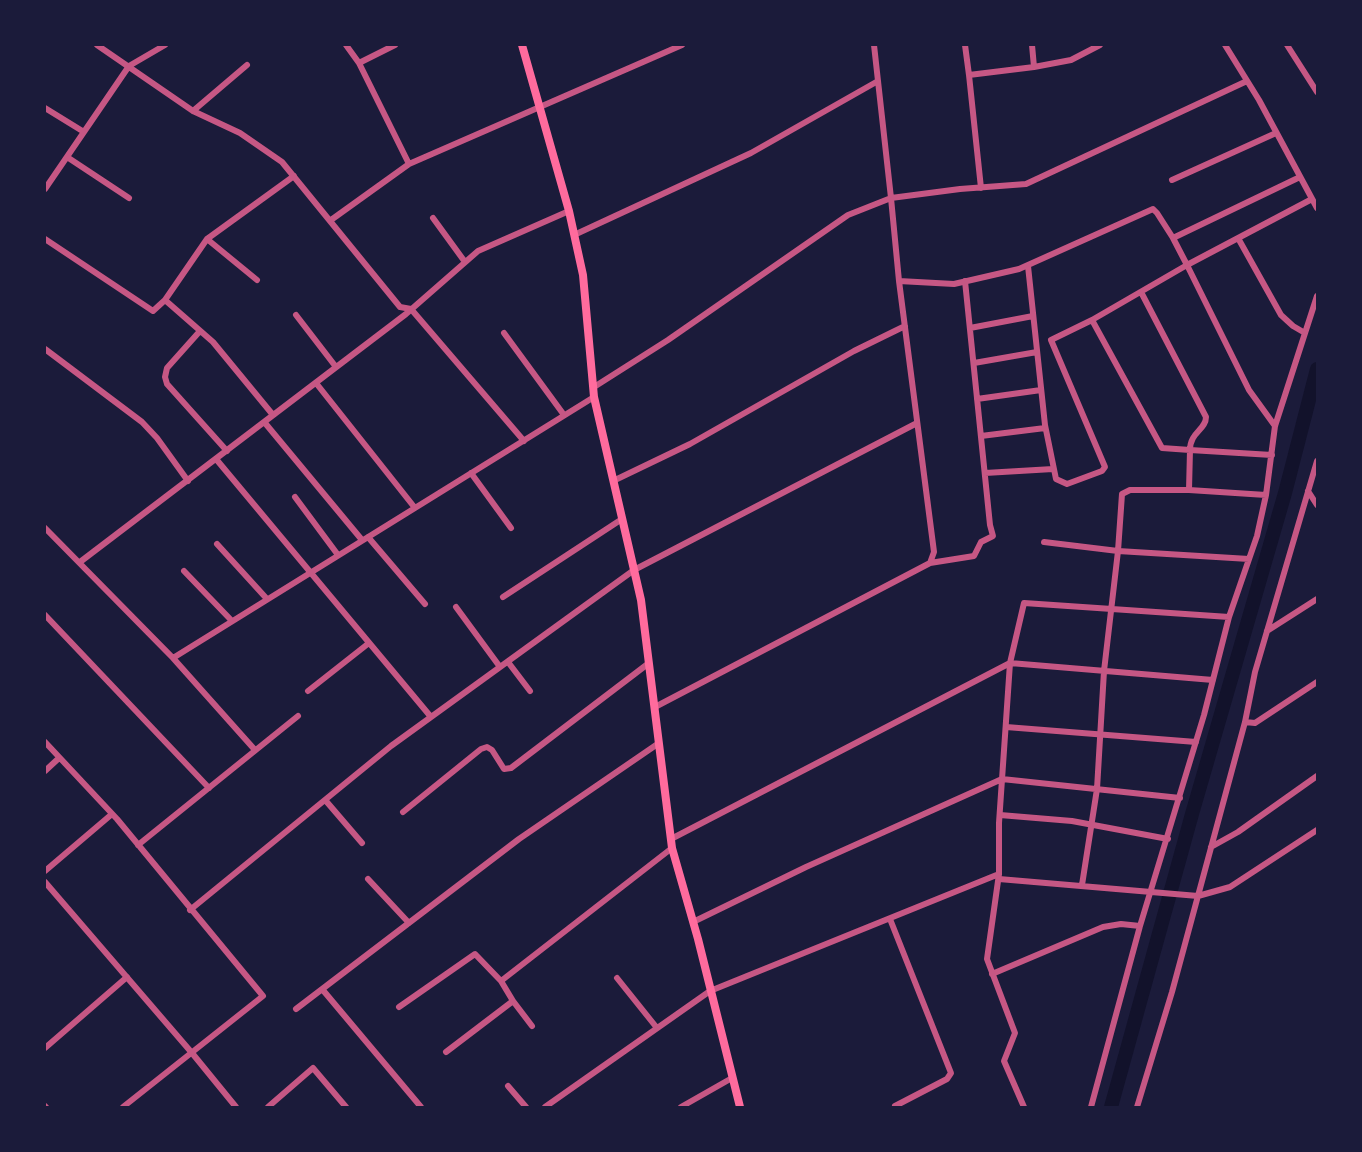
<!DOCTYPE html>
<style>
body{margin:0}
#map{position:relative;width:1362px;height:1152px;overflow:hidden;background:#1b1b3a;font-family:"Zilla Slab",serif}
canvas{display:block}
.frame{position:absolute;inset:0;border:46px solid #1b1b3a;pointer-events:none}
</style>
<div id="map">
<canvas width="1362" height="1152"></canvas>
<div class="frame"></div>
</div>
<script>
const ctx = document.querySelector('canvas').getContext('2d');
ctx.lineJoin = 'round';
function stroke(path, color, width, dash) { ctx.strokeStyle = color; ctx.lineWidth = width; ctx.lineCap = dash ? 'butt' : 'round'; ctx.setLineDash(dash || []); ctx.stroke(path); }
const canal = new Path2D(`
 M 1111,1107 L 1192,814 L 1285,493 L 1317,369`);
const minor = new Path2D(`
 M 97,45 L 193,111 L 240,133 L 282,162 L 400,307 L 411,309 L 524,441
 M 346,45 L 359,63 L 409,164
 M 874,45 L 891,198 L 960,189 L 1026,184 L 1247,81
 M 965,45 L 969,75
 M 1032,45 L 1034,67 L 1071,60 L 1100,45
 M 1225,45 L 1259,100 L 1317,208
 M 1287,45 L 1317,92
 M 359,63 L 395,45
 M 45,108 L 84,132
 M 193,111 L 247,65
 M 67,157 L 129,198
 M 1172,180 L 1276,133
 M 981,188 L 969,75 L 1034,67
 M 45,189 L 129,66 L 165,45
 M 433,218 L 465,262
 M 331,220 L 409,164 L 682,45
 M 574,235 L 751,153 L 878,81
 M 1238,238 L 1281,315 L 1293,326 L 1305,333
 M 45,239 L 153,311 L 165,300 L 213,342 L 273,415
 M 207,239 L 257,280
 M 1028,266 L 1045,425 L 1056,479 L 1067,484 L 1102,471 L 1105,467 L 1051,340 L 1092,320
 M 1141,292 L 1206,417 C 1206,430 1190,432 1190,450 L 1162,448 L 1092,320 L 1187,265 L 1173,238
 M 165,300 L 207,239 L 294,176
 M 296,315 L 336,367
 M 970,328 L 1033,316
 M 200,331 L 167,368 L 165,377 L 167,384 L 227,451
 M 504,333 L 564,415
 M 45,349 L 142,422 L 157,438 L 188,481
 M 974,363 L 1037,352
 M 316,383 L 415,508
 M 594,387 L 668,340 L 848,215 L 891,198 L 899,281 L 954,284 L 1019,269 L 1153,209 L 1157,213 L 1173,238 L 1300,177
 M 977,399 L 1041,390
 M 265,423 L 362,540
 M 1275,426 L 1249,390 L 1187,265 L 1312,199
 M 981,436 L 1045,428
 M 216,459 L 431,717
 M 471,473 L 511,528
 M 985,473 L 1053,469
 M 613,481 L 690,444 L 854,351 L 905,326
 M 1189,490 L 1190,450 L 1272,455
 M 1308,491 L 1317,505
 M 295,497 L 338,555
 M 45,528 L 173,658 L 255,750
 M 368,537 L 425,604
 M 1044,542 L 1118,551 L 1249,559
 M 217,544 L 267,599
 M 80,562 L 406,314 L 478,251 L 569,211
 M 930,563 L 974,556 L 981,542 L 993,536 L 990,525 L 965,281
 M 184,571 L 232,621
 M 503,597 L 622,519
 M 456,607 L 500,667
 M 45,615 L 209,788
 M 1267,631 L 1317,599
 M 173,658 L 594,397
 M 508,662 L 530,691
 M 308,691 L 369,643
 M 655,707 L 930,563 L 934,552 L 899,281
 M 1245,722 L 1255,723 L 1317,682
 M 1006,727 L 1196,742
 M 45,742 L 117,819 L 263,996 L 123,1107
 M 45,771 L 59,758
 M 326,801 L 362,843
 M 403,812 L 481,749 L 487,747 L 492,750 L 504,769 L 511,768 L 649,663
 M 1000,815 L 1072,821 L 1168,839
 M 671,839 L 1010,663 L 1213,680
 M 138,845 L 298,716
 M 1211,847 L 1238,832 L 1317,776
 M 45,871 L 112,814
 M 368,879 L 409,923
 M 999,879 L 1198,896 L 1230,887 L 1317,830
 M 45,882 L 192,1053 L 236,1107
 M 1082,885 L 1097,789 L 1104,671 L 1118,551 L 1122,494 L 1130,490 L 1189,490 L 1266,495
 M 190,910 L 391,746 L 634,570 L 917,423
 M 890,919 L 951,1073 L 947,1079 L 895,1106
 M 693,922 L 806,867 L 1002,779 L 1180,798
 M 992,974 L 1103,927 L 1121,924 L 1140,926
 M 617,978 L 657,1028
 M 322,989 L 421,1107
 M 513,1001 L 532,1026
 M 399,1007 L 475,954 L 501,981 L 672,848
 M 296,1009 L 519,839 L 659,743
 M 45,1048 L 127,977
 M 446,1052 L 513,1001 L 501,981
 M 508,1086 L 526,1107
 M 45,1106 L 46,1107
 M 268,1107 L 313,1068 L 346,1107
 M 545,1107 L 710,991 L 999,874
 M 681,1107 L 732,1078
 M 1024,1107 L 1004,1061 L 1015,1033 L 987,959 L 999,874 L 999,823 L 1010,663 L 1024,603 L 1229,617
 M 1091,1107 L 1140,926 L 1204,715 L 1229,617 L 1257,536 L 1266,495 L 1275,426 L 1317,296
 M 1137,1107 L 1172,992 L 1245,722 L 1255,672 L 1317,461`);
const secondary = new Path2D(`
 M 522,45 L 569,211 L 583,275 L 594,397 L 641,600 L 672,848 L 698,939 L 740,1107`);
stroke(canal, '#12122b', 14);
stroke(minor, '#c65784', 6);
stroke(secondary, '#ff6b9d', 8);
</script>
